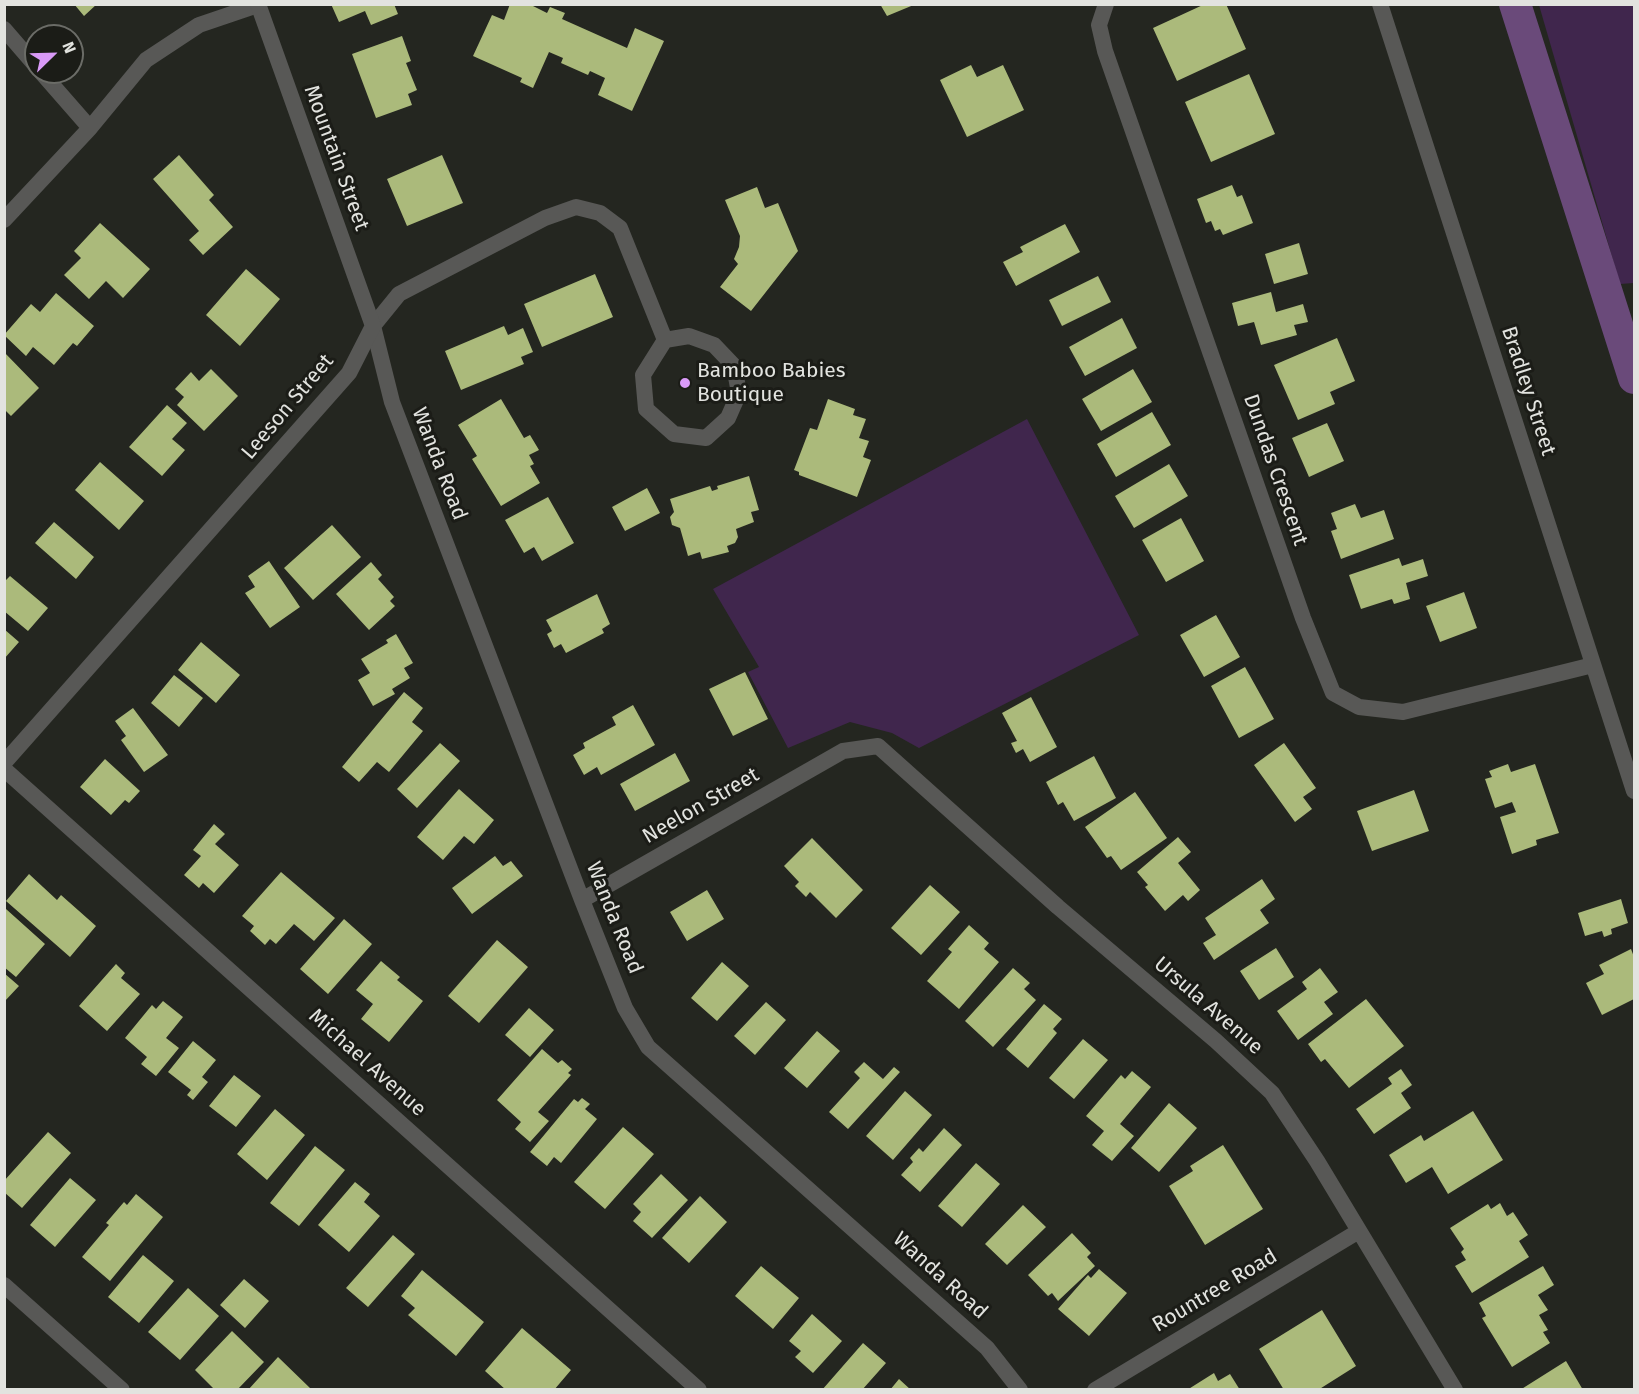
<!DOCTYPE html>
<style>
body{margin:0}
#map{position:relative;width:1639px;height:1394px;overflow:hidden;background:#242620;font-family:"Fira Sans",sans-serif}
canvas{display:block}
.frame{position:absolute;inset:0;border:6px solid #e2e3df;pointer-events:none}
.north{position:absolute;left:24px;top:24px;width:60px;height:60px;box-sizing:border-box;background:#1b1c17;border:2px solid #6b6c67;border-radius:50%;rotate:67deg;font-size:16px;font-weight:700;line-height:24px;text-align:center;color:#e2e3df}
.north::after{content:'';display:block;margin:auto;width:21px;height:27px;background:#d99af7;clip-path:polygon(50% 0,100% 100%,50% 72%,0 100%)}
</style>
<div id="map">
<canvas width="1639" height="1394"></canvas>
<div class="frame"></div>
<div class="north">N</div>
</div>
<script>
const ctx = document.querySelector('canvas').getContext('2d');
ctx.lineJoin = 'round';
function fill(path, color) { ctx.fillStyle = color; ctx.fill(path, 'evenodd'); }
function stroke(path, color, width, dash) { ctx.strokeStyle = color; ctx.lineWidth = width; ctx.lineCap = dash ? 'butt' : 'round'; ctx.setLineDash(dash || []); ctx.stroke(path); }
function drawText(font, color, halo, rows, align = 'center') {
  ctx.font = font + ' "Fira Sans",sans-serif'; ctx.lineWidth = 6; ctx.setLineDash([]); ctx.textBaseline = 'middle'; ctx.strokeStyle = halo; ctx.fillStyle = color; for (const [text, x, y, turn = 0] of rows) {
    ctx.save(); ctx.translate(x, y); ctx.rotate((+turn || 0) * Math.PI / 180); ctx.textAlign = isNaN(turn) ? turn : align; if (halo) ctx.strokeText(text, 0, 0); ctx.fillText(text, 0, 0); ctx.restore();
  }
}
const green = new Path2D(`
 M 1539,5 L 1634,5 L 1634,283 L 1620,284 Z
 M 1027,419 L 1139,635 L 919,748 L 892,733 L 850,722 L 788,748 L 748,672 L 759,667 L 713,589 Z`);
const canal = new Path2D(`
 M 1515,4 L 1634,378`);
const building = new Path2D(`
 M 74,4 L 97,4 L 84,16 Z
 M 331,4 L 394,4 L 398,14 L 371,25 L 365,11 L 339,22 Z
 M 510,4 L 529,4 L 547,13 L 550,7 L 565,13 L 562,19 L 627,48 L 635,28 L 664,41 L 632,111 L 598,95 L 605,78 L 590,71 L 588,75 L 561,63 L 563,58 L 549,52 L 533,88 L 520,82 L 522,78 L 473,56 L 492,15 L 504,20 Z
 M 880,4 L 916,4 L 887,16 Z
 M 1205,4 L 1226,4 L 1246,49 L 1177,81 L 1153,28 Z
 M 402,36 L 411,61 L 406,63 L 417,90 L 408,94 L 412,105 L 376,118 L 352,54 Z
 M 971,65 L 977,77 L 1003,65 L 1024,110 L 967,137 L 940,80 Z
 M 1249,74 L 1275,134 L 1211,162 L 1185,102 Z
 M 179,155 L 214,195 L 209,200 L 233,227 L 203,255 L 189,240 L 199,231 L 153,179 Z
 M 442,155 L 463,203 L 407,226 L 387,179 Z
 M 1232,185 L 1237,197 L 1242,195 L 1253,223 L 1223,235 L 1220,229 L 1215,231 L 1211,221 L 1206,223 L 1197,199 Z
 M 757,187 L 765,208 L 778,203 L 798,251 L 751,311 L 720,287 L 738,264 L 734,259 L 739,247 L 740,236 L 725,200 Z
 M 100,223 L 150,269 L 123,298 L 106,281 L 89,299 L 64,275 L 81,258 L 74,251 Z
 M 1065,224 L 1080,252 L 1016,286 L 1003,262 L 1023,252 L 1020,247 Z
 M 1299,243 L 1308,274 L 1274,284 L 1265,254 Z
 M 246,269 L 280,299 L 240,346 L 206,315 Z
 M 595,274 L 613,317 L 542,347 L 524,304 Z
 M 1098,276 L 1111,302 L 1062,326 L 1049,300 Z
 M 1271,292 L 1276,312 L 1303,304 L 1308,322 L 1294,325 L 1297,335 L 1261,345 L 1254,322 L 1238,326 L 1232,303 Z
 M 56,293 L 94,326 L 77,346 L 73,343 L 54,365 L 33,347 L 26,356 L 4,335 L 31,304 L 40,312 Z
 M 1122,318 L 1137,348 L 1085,376 L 1069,347 Z
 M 504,326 L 508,335 L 523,328 L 533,352 L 521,357 L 524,364 L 461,390 L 445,351 Z
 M 1337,338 L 1355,381 L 1330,392 L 1335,404 L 1298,420 L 1274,365 Z
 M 4,352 L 39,388 L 11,416 L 4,409 Z
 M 211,369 L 238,396 L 204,431 L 177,405 L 184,397 L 175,389 L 191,372 L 199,381 Z
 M 1133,369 L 1152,402 L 1101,431 L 1082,399 Z
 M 501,399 L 524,438 L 530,435 L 539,450 L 529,455 L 534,464 L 530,466 L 540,483 L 501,506 L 472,459 L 477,456 L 458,425 Z
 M 828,399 L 855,409 L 853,415 L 866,419 L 859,438 L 869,441 L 863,457 L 871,460 L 857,497 L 799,475 L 799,472 L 794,470 L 810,428 L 817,430 Z
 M 167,405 L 187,423 L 172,439 L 185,450 L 162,476 L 129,447 Z
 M 1152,412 L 1171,445 L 1116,477 L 1097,444 Z
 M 1327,423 L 1344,461 L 1309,477 L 1292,438 Z
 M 100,462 L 144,501 L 119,530 L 75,490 Z
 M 1169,464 L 1188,496 L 1134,528 L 1115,496 Z
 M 749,476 L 759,510 L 751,512 L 754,522 L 736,529 L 738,537 L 735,543 L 727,546 L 729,552 L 702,559 L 700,552 L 688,556 L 680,528 L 672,525 L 670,517 L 674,512 L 670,499 L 710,486 L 712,491 L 718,489 L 717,486 Z
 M 647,488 L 660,513 L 625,531 L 612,507 Z
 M 548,497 L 574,543 L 542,561 L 534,547 L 524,553 L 505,520 Z
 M 1355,504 L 1361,518 L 1384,510 L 1394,539 L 1341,559 L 1331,531 L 1337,529 L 1331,513 Z
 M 1181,518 L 1204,561 L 1166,582 L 1142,540 Z
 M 54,522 L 94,557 L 76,579 L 35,543 Z
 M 332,525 L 361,557 L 313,600 L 284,568 Z
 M 1399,558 L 1402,566 L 1423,559 L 1428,576 L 1406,583 L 1410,599 L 1394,604 L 1392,599 L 1361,609 L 1349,575 Z
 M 269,561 L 300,607 L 270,628 L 245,593 L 255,587 L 248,576 Z
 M 371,562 L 382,575 L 378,579 L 394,597 L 390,601 L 395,606 L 369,630 L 336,594 Z
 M 10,576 L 48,608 L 28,631 L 4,611 L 4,582 Z
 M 1464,592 L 1477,628 L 1440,642 L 1426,606 Z
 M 597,594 L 610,624 L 602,629 L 604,633 L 566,653 L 561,644 L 554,648 L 547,634 L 552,631 L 546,620 Z
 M 1216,615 L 1240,657 L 1204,677 L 1180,635 Z
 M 4,629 L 19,642 L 4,659 Z
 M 396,634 L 413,663 L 404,668 L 410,678 L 392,689 L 395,694 L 373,706 L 358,680 L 370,673 L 361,659 L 388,643 L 386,640 Z
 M 201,642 L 240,675 L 216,703 L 178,670 Z
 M 1245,667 L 1274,719 L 1239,738 L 1211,686 Z
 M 745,672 L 768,719 L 733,736 L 709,689 Z
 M 174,675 L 203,698 L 179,727 L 151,703 Z
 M 404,692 L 423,708 L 412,722 L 423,731 L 389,772 L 377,762 L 359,782 L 342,767 Z
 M 1031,697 L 1057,747 L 1030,762 L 1023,749 L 1016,753 L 1011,743 L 1017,741 L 1002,713 Z
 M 633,705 L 655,745 L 601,775 L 597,767 L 584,775 L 573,755 L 585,748 L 583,743 L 616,725 L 612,717 Z
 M 133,708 L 168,755 L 144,772 L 121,740 L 126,736 L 115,721 Z
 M 440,743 L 460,761 L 417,808 L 397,789 Z
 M 1284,743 L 1316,788 L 1303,797 L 1312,809 L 1295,822 L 1254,765 Z
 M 675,753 L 690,781 L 635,811 L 620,784 Z
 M 1094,756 L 1116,798 L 1074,821 L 1063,802 L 1058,805 L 1046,782 Z
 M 105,759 L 140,791 L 129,803 L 125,800 L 111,815 L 80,787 Z
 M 1508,764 L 1511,772 L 1535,764 L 1559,833 L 1536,840 L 1537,845 L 1512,854 L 1500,817 L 1516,812 L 1512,802 L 1495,808 L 1485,779 L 1492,777 L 1489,771 Z
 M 459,789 L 494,820 L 474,844 L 464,836 L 443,860 L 417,837 Z
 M 1414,790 L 1429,831 L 1372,851 L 1357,811 Z
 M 1135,792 L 1167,838 L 1121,870 L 1111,856 L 1107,858 L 1085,827 Z
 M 214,824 L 225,834 L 215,844 L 239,865 L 214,893 L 203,883 L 199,888 L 184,875 L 201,856 L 193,850 Z
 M 1178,837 L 1191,852 L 1178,863 L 1200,890 L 1188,901 L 1183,895 L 1165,911 L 1145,887 L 1148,885 L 1137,872 Z
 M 812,838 L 863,890 L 836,918 L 810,892 L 806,897 L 795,886 L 799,882 L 784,866 Z
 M 495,856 L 503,866 L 511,861 L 523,876 L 472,914 L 452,888 Z
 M 281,872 L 335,918 L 314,941 L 294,924 L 276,944 L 270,939 L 265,945 L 250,931 L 254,926 L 242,916 Z
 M 29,874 L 57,900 L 61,895 L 96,926 L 70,957 L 6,901 Z
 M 1262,879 L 1275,899 L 1260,910 L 1269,923 L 1214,960 L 1203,943 L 1216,935 L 1205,918 Z
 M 930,885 L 960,912 L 921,955 L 891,928 Z
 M 707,890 L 724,919 L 687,941 L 670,912 Z
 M 1621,899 L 1628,923 L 1611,929 L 1612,934 L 1604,937 L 1602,931 L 1585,936 L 1578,913 Z
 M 6,909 L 45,944 L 16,977 L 4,967 Z
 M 344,919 L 372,944 L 328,994 L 300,969 Z
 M 969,925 L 989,943 L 984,949 L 999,962 L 959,1009 L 927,981 L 952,952 L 948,949 Z
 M 497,940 L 528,967 L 479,1023 L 448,996 Z
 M 1276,948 L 1294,977 L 1259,1000 L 1240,971 Z
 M 1631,949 L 1634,957 L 1634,999 L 1602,1015 L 1586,983 L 1604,974 L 1599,965 Z
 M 381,961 L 400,977 L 397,980 L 423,1001 L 389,1042 L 361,1019 L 373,1004 L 356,990 Z
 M 722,962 L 749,986 L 717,1021 L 691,998 Z
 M 116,964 L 125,973 L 121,978 L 140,994 L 107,1031 L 79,1006 Z
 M 1013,968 L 1030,983 L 1024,989 L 1036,1000 L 993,1047 L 965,1021 Z
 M 1320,968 L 1338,992 L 1324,1002 L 1333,1014 L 1298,1040 L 1277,1011 L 1307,989 L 1302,982 Z
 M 4,973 L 19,986 L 4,1002 Z
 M 1366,999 L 1404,1046 L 1349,1088 L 1325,1059 L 1321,1062 L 1308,1044 Z
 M 163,1001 L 183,1017 L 166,1038 L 179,1048 L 156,1076 L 141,1064 L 147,1057 L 125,1038 L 152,1005 L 156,1009 Z
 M 766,1002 L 786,1020 L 755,1055 L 734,1036 Z
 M 1044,1004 L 1062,1019 L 1053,1029 L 1057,1033 L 1028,1068 L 1006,1049 Z
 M 529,1008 L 554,1030 L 530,1057 L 505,1035 Z
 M 817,1031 L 840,1051 L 807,1088 L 784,1068 Z
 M 1083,1039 L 1108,1060 L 1074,1099 L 1049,1078 Z
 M 193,1041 L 216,1060 L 202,1077 L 208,1082 L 193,1100 L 187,1095 L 191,1090 L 168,1072 Z
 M 542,1049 L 558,1063 L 562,1060 L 572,1069 L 568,1073 L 571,1075 L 538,1112 L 549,1121 L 530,1142 L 515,1129 L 521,1122 L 497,1100 Z
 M 864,1062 L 883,1079 L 894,1067 L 900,1072 L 848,1129 L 829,1112 L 860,1078 L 854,1072 Z
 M 1401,1069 L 1412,1085 L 1401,1093 L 1411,1108 L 1374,1134 L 1356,1109 L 1392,1084 L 1388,1078 Z
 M 1132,1071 L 1151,1087 L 1120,1124 L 1134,1136 L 1112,1161 L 1092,1145 L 1104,1131 L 1086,1116 L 1121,1075 L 1125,1079 Z
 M 234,1075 L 261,1096 L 236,1127 L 209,1106 Z
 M 905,1091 L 932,1115 L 893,1160 L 866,1136 Z
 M 582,1098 L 590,1104 L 585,1109 L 597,1119 L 561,1163 L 554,1157 L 547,1166 L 530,1152 L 574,1099 L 578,1102 Z
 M 1169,1103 L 1197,1128 L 1159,1172 L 1131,1148 Z
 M 275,1109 L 305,1135 L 267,1180 L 237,1154 Z
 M 1473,1111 L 1503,1160 L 1448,1194 L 1432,1167 L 1406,1183 L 1389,1155 L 1421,1135 L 1424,1141 Z
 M 623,1127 L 654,1154 L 605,1209 L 574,1182 Z
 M 944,1128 L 962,1145 L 920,1192 L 901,1175 L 913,1162 L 910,1158 L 919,1148 L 923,1152 Z
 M 48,1132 L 71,1153 L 22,1208 L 4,1192 L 4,1181 Z
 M 1223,1145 L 1263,1209 L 1205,1245 L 1169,1186 L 1193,1171 L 1190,1166 Z
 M 315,1146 L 345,1170 L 299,1226 L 270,1203 Z
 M 976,1163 L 1000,1184 L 962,1227 L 938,1206 Z
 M 661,1174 L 688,1200 L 652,1238 L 633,1221 L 641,1212 L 633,1204 Z
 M 70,1178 L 96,1200 L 55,1247 L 30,1225 Z
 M 355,1182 L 370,1194 L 364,1202 L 380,1216 L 349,1252 L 318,1225 Z
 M 136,1194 L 163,1217 L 110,1281 L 82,1257 L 109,1225 L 106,1223 L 124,1202 L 127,1205 Z
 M 700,1196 L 727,1222 L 689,1263 L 662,1238 Z
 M 1500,1203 L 1507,1216 L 1513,1212 L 1528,1235 L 1519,1241 L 1529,1257 L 1472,1293 L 1455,1266 L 1466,1260 L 1461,1252 L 1464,1249 L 1450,1228 L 1488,1204 L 1491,1209 Z
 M 1023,1205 L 1046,1227 L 1007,1265 L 985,1244 Z
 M 1072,1233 L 1091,1253 L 1087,1257 L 1095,1266 L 1058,1301 L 1052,1293 L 1048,1296 L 1028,1275 Z
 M 393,1235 L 415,1254 L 368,1307 L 346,1288 Z
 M 143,1255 L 174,1281 L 139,1323 L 108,1297 Z
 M 761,1266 L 799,1298 L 773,1329 L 735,1296 Z
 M 1543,1266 L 1554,1285 L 1538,1295 L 1548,1310 L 1539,1315 L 1548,1330 L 1543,1332 L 1550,1343 L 1512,1367 L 1482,1318 L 1486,1316 L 1479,1303 Z
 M 1099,1269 L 1127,1293 L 1089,1336 L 1058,1309 L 1088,1275 L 1091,1278 Z
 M 422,1270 L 484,1322 L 456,1356 L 408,1315 L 415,1308 L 401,1296 Z
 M 244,1279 L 269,1301 L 245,1328 L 220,1305 Z
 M 188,1288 L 219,1316 L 180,1360 L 148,1332 Z
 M 1322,1310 L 1356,1366 L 1318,1390 L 1284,1390 L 1259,1349 Z
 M 812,1314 L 842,1341 L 813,1373 L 795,1357 L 801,1351 L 789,1341 Z
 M 522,1328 L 571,1370 L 554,1390 L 506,1390 L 485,1371 Z
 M 232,1331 L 264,1362 L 237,1390 L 215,1390 L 195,1370 Z
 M 863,1343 L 886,1363 L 862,1390 L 822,1390 Z
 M 278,1357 L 310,1388 L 309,1390 L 248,1390 Z
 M 1566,1361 L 1583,1390 L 1520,1390 Z
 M 1214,1373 L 1218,1381 L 1230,1374 L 1240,1390 L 1187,1390 Z
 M 899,1379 L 911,1390 L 890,1390 Z`);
const minor = new Path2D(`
 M 1106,4 L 1099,25 L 1105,51 L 1303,618 L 1333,693 L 1359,707 L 1403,712 L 1593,665
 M 1380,4 L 1634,791
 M 4,29 L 36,66
 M 41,72 L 90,128
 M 4,220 L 90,128 L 146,60 L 199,25 L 258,5
 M 689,336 L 714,345 L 734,366 L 739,393 L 728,418 L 706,438 L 674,434 L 646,409 L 643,375 L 665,340 Z
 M 665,340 L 620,228 L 600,213 L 576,207 L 545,218 L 399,294 L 373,326 L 392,402 L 582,900 L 625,1008 L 648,1047 L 987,1348 L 1020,1390
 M 4,769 L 699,1390
 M 582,900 L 843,751 L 878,746 L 1058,907 L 1216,1041 L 1272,1093 L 1317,1161 L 1455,1390
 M 1095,1390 L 1359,1231`);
const tertiary = new Path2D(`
 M 4,763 L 349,373 L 373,326 L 258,4
 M 4,1285 L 122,1390`);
const markers = [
 [685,383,6,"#d99af7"]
];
const streetNames = [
 ["Mountain Street",336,158,70],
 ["Bradley Street",1528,391,72],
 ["Leeson Street",288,407,-50],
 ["Wanda Road",439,464,69],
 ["Dundas Crescent",1275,470,71],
 ["Neelon Street",701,806,-30],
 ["Wanda Road",614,918,68],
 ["Ursula Avenue",1208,1006,41],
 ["Michael Avenue",367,1063,42],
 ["Wanda Road",940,1276,42],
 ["Rountree Road",1215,1291,-31]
];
const poiNames = [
 ["Bamboo Babies",697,371],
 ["Boutique",697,395]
];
fill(green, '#40264d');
stroke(canal, '#6a4a7a', 32);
fill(building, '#abba7b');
stroke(minor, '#585856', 16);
stroke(tertiary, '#585856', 16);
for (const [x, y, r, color] of markers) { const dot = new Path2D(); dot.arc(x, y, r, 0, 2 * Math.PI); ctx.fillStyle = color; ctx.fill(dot); stroke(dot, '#1b1c17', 2); }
drawText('21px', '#e2e3df', '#1b1c17', streetNames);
drawText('21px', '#e2e3df', '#1b1c17', poiNames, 'left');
</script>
